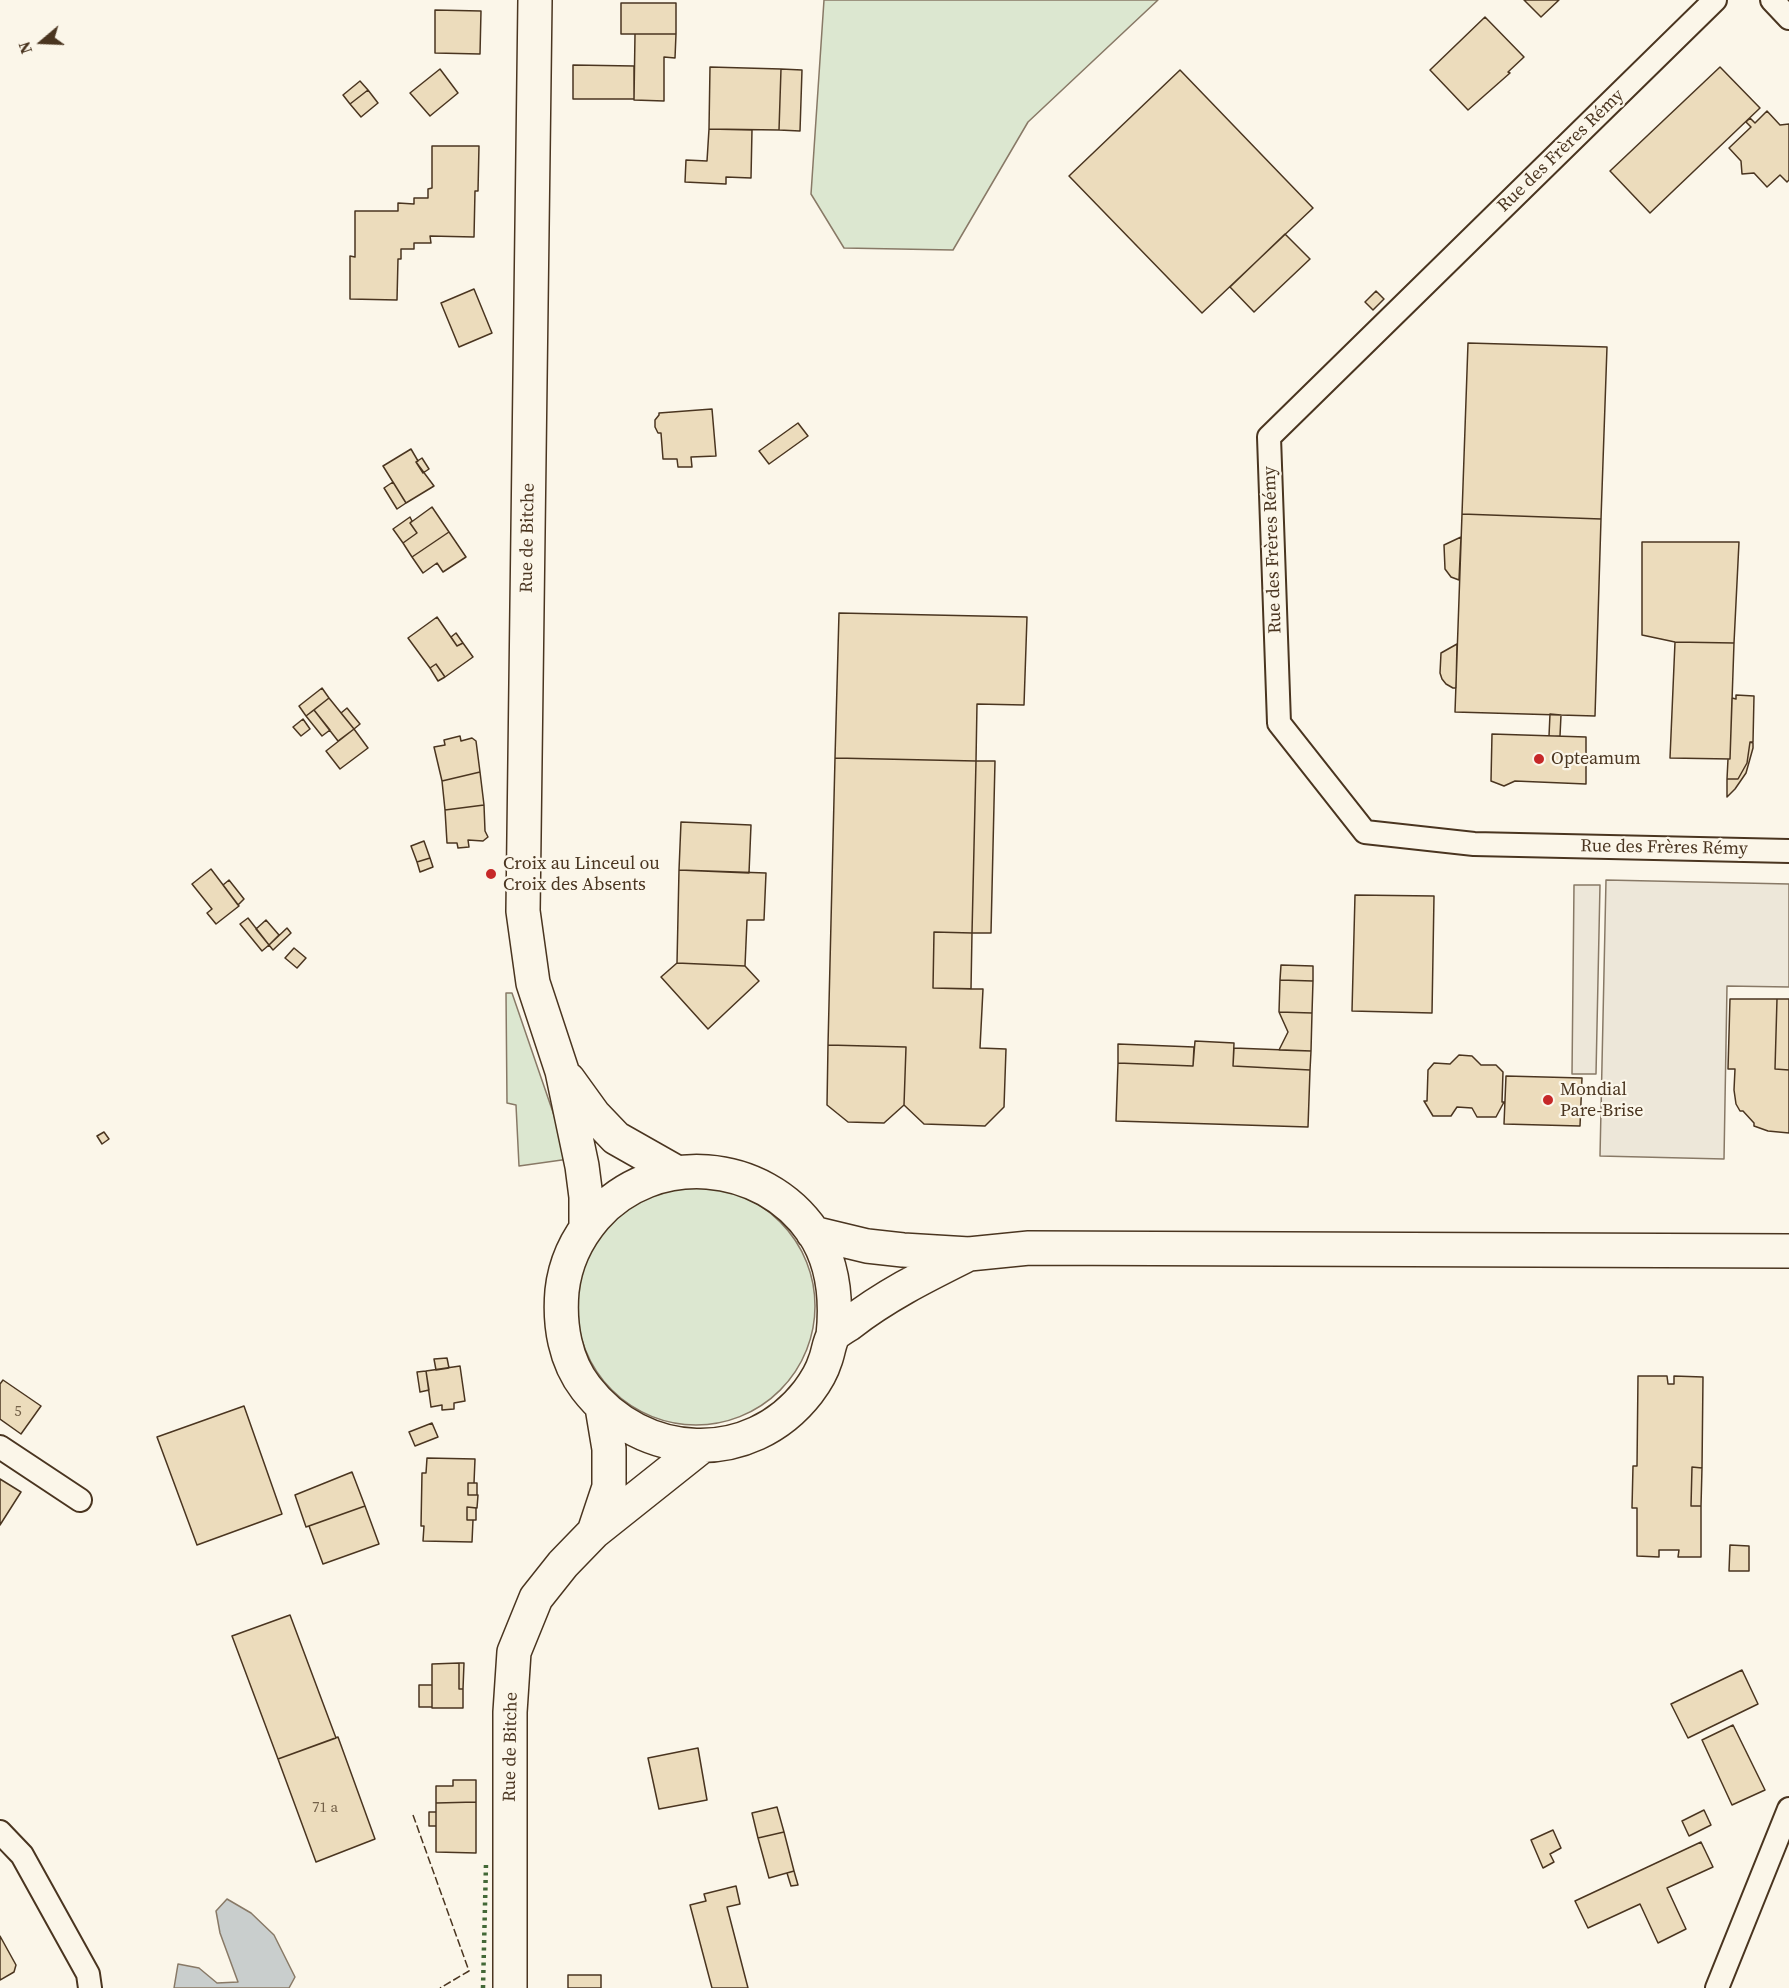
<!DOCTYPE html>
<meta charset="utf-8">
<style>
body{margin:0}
#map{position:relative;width:1789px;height:1988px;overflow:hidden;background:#fbf6e9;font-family:"Source Serif 4",serif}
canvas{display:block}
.north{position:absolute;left:12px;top:12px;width:60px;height:60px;-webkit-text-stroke:4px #fbf6e9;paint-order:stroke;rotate:251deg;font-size:16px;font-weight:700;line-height:24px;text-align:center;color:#4a3520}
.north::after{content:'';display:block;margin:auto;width:21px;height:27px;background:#4a3520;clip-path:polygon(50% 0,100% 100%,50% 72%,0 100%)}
</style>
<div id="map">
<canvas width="1789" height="1988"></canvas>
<div class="north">N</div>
</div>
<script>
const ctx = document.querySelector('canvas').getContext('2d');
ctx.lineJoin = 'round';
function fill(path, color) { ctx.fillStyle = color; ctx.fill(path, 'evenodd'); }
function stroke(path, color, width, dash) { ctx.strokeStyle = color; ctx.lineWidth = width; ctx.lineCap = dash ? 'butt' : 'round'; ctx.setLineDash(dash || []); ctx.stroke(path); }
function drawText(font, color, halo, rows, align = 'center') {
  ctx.font = font + ' "Source Serif 4",serif'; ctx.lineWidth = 4.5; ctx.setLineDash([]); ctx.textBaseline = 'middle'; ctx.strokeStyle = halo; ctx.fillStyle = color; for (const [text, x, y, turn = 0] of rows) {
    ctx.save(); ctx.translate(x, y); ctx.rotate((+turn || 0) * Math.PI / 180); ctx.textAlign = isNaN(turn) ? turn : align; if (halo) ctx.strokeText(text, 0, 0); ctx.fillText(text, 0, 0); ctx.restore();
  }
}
const green = new Path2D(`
 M 824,0 L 1158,0 L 1028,122 L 953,250 L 844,248 L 811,194 Z
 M 506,993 L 512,993 L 569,1159 L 519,1166 L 516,1105 L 507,1103 Z
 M577 1306a119 119 0 1 1 238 0a119 119 0 1 1-238 0Z`);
const parking = new Path2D(`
 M 1606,880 L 1789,884 L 1789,987 L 1727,986 L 1724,1159 L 1600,1156 Z
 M 1574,885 L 1600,885 L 1596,1074 L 1572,1074 Z`);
const water = new Path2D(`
 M 227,1899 L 251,1913 L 274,1935 L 295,1977 L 289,1988 L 174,1988 L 178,1964 L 199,1968 L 217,1983 L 238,1982 L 220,1933 L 216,1911 Z`);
const building = new Path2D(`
 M 1524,0 L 1559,0 L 1541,17 Z
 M 621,3 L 676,3 L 676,34 L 621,34 Z
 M 435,10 L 481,11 L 480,54 L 435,53 Z
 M 1485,17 L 1524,57 L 1508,72 L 1510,73 L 1468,110 L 1430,70 Z
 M 635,34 L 676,34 L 675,58 L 664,57 L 664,101 L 634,100 Z
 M 573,65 L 634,66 L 634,99 L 573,99 Z
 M 710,67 L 781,69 L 779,130 L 709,129 Z
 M 1720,67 L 1760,108 L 1650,213 L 1610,171 Z
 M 440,69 L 458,93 L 430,116 L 410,93 Z
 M 781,69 L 802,70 L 800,131 L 779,130 Z
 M 1180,70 L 1313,208 L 1202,313 L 1069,176 Z
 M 360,81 L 368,90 L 350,104 L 343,95 Z
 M 368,90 L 378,103 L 361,117 L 350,104 Z
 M 1767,111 L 1780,125 L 1789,124 L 1789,180 L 1787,182 L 1780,175 L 1767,187 L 1754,173 L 1742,174 L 1741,161 L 1729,148 L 1751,127 L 1746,122 L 1750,118 L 1755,123 Z
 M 709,129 L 752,130 L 751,178 L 726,177 L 726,184 L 685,182 L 686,160 L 707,161 Z
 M 432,146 L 479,146 L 478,191 L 475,191 L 474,237 L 430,236 L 431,243 L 414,243 L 414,249 L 401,249 L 401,259 L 398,259 L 397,300 L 350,299 L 350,256 L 355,257 L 355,211 L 398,211 L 398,203 L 414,204 L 414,198 L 428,198 L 428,189 L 432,188 Z
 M 1285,234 L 1310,259 L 1254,312 L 1230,287 Z
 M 474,289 L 492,333 L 459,347 L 441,303 Z
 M 1376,291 L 1384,299 L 1373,310 L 1365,302 Z
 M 1468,343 L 1607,347 L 1601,519 L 1462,514 Z
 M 712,409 L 716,456 L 691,457 L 692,467 L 678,467 L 677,459 L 663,459 L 661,433 L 658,433 L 655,427 L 655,420 L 659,415 L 659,413 Z
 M 798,423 L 808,436 L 769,464 L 759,451 Z
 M 411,449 L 418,461 L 416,462 L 434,486 L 406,503 L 383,466 Z
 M 422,458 L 429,469 L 423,473 L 416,462 Z
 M 393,482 L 406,503 L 397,509 L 384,488 Z
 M 432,507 L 449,532 L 412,557 L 403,543 L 417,533 L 410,523 Z
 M 1462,514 L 1601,519 L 1595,716 L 1455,712 Z
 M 410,517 L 412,521 L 410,523 L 417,533 L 403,543 L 393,529 Z
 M 449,532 L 466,557 L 443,572 L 437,563 L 423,573 L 412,557 Z
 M 1461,537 L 1459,580 L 1451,577 L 1445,569 L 1444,545 Z
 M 1642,542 L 1739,542 L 1734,643 L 1675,642 L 1642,635 Z
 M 839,613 L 1027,617 L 1024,705 L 977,704 L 976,761 L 835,758 Z
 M 437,617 L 457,646 L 463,643 L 473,657 L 445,677 L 436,664 L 430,668 L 408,638 Z
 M 456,633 L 463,643 L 457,646 L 451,637 Z
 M 1675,642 L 1734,643 L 1730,759 L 1670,758 Z
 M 1457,644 L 1456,688 L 1453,688 L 1446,684 L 1442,679 L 1440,673 L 1441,653 Z
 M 436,664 L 445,677 L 438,681 L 430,668 Z
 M 322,688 L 329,698 L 306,716 L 299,706 Z
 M 1736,695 L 1754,696 L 1753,742 L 1750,742 L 1747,763 L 1738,779 L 1727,779 L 1728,759 L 1730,759 L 1732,698 L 1736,699 Z
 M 329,698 L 354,729 L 338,741 L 314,710 Z
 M 347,708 L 360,724 L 354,729 L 341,713 Z
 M 314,710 L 330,730 L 322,736 L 306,716 Z
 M 1550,714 L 1561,715 L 1560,736 L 1549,736 Z
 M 303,719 L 310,729 L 301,736 L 293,727 Z
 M 354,729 L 368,748 L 340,769 L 326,751 Z
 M 1492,734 L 1586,737 L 1586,784 L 1515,781 L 1504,786 L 1491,781 Z
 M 460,736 L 461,741 L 472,738 L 476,741 L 480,772 L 442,781 L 434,747 L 445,745 L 444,740 Z
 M 1750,742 L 1753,743 L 1753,748 L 1746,773 L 1735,789 L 1727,797 L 1727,779 L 1738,779 L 1747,763 Z
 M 835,758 L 976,761 L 972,933 L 934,932 L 933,988 L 983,989 L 980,1048 L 1006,1049 L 1004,1107 L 985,1126 L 924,1124 L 904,1105 L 906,1047 L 828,1045 Z
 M 976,761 L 995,761 L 991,933 L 972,933 Z
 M 480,772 L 484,805 L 445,810 L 442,781 Z
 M 484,805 L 485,831 L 488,837 L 483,841 L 468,840 L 469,847 L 458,848 L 457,843 L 447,843 L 445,810 Z
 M 681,822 L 751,825 L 749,873 L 679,870 Z
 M 424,841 L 430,858 L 417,862 L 411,846 Z
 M 430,858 L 433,867 L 420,872 L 417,862 Z
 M 211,869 L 239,906 L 216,924 L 207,913 L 212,909 L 192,884 Z
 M 679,870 L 766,873 L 764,920 L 747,920 L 745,966 L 677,963 Z
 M 229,880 L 244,899 L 238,905 L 223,885 Z
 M 1355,895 L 1434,896 L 1432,1013 L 1352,1011 Z
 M 248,918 L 269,945 L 262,951 L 240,924 Z
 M 266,920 L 279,935 L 269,945 L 256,929 Z
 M 287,928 L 291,933 L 273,950 L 269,945 Z
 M 934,932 L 972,933 L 971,989 L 933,988 Z
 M 294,948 L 306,958 L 297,968 L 285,958 Z
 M 677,963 L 745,966 L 759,981 L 708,1029 L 661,977 Z
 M 1281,965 L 1313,966 L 1313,981 L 1280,980 Z
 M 1280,980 L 1313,981 L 1312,1013 L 1279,1012 Z
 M 1730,999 L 1777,999 L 1775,1069 L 1789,1070 L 1789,1133 L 1768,1131 L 1754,1126 L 1754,1123 L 1743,1111 L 1740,1111 L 1736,1104 L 1734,1090 L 1735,1069 L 1728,1069 Z
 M 1777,999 L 1789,999 L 1789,1070 L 1775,1069 Z
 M 1279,1012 L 1312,1013 L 1311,1051 L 1279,1050 L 1288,1032 Z
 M 1195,1041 L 1234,1043 L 1233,1066 L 1310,1070 L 1308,1127 L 1116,1121 L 1118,1063 L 1193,1066 Z
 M 1118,1044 L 1194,1047 L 1193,1066 L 1118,1063 Z
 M 828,1045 L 906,1047 L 904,1105 L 884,1123 L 848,1122 L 827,1105 Z
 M 1234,1048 L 1311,1051 L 1310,1070 L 1233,1066 Z
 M 1459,1055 L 1472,1056 L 1481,1065 L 1496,1065 L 1503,1072 L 1502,1102 L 1504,1102 L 1496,1117 L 1477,1117 L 1472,1108 L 1457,1107 L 1451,1116 L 1433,1116 L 1424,1101 L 1427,1101 L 1428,1070 L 1434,1063 L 1450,1064 Z
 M 1506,1076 L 1582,1078 L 1580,1126 L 1504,1124 Z
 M 104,1132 L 109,1139 L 102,1144 L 97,1136 Z
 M 447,1358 L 449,1368 L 436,1370 L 434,1359 Z
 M 460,1366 L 465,1401 L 454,1403 L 454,1409 L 442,1410 L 442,1405 L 431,1407 L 426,1371 Z
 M 426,1371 L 429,1390 L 420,1392 L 417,1372 Z
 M 1638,1376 L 1667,1376 L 1668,1384 L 1674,1384 L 1674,1376 L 1703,1377 L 1702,1468 L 1692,1467 L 1691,1506 L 1701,1506 L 1701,1557 L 1678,1557 L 1679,1550 L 1659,1550 L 1659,1557 L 1637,1556 L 1637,1508 L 1632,1508 L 1633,1466 L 1637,1466 Z
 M 3,1380 L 41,1406 L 21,1434 L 0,1419 L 0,1384 Z
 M 244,1406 L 282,1514 L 197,1545 L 157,1437 Z
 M 432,1423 L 438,1437 L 415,1446 L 409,1432 Z
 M 427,1458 L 475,1459 L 474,1483 L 468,1483 L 468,1495 L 478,1495 L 477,1508 L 467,1507 L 467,1520 L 473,1520 L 472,1542 L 423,1541 L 424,1526 L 421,1526 L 422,1473 L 426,1473 Z
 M 1692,1467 L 1702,1468 L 1701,1506 L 1691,1506 Z
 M 352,1472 L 365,1506 L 306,1527 L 295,1495 Z
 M 0,1479 L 21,1492 L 0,1525 Z
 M 468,1483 L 477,1483 L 477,1495 L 468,1495 Z
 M 365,1506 L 379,1544 L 323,1564 L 309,1526 Z
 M 467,1507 L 476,1508 L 476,1520 L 467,1520 Z
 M 1730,1545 L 1749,1546 L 1749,1571 L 1729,1571 Z
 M 290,1615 L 336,1738 L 278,1759 L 232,1636 Z
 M 459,1663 L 459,1689 L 463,1689 L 463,1708 L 432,1708 L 432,1664 Z
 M 459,1663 L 464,1663 L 463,1689 L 459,1689 Z
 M 1742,1670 L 1758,1704 L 1688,1738 L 1671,1704 Z
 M 419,1685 L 432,1685 L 432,1707 L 419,1707 Z
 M 1733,1725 L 1765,1790 L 1732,1805 L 1702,1740 Z
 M 338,1737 L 375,1839 L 316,1862 L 278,1759 Z
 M 698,1748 L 707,1800 L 659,1809 L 648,1758 Z
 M 453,1780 L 476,1780 L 476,1802 L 436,1803 L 436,1786 L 453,1786 Z
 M 476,1802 L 476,1853 L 436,1852 L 436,1803 Z
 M 777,1807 L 784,1832 L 758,1838 L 752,1813 Z
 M 1704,1810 L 1711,1825 L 1689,1836 L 1682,1821 Z
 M 429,1812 L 436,1812 L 436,1826 L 429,1826 Z
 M 1553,1830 L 1561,1848 L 1550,1854 L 1554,1862 L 1543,1868 L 1531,1840 Z
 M 784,1832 L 794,1871 L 769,1878 L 758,1838 Z
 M 1701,1842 L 1713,1867 L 1667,1888 L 1686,1929 L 1658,1943 L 1640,1904 L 1588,1928 L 1575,1901 Z
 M 794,1871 L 798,1885 L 791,1886 L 787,1873 Z
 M 736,1886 L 740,1904 L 727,1907 L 748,1988 L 712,1988 L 690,1905 L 706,1901 L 704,1894 Z
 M 0,1936 L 16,1965 L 14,1972 L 0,1980 Z
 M 568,1975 L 601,1975 L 601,1988 L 568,1988 Z`);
const street = new Path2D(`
 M 1715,0 L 1269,437 L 1279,723 L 1365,832 L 1474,844 L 1789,851
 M 1772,0 L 1789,18
 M 0,1447 L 80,1500
 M 0,1832 L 22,1855 L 88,1974 L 90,1988
 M 1717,1988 L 1789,1809`);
const primary = new Path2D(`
 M 535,0 L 523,911 L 533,983 L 562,1071 L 582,1166 L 586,1197 L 586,1228
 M 568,1079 L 594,1115 L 616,1138 L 676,1172
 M 813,1233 L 867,1246 L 903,1250 L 969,1254 L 1029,1248 L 1789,1251
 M 833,1336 C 837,1299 834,1263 813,1232 C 763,1159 654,1150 595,1217 C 577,1238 565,1263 562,1291 C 559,1325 565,1361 586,1388 C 642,1461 750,1467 808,1392 C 814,1384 822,1371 825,1361 C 828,1354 829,1343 833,1336 C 836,1332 844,1327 849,1324 C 886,1295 927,1275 969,1254
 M 594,1532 L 609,1487 L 609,1449 L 602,1407
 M 510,1988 L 510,1712 L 514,1652 L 536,1598 L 563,1564 L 594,1532 L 702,1446`);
const hedge = new Path2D(`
 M 483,1988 L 486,1864`);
const fence = new Path2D(`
 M 413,1815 L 469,1971 L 440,1988`);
const markers = [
 [1539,759,6,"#c62828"],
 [491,874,6,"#c62828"],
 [1548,1100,6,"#c62828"]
];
const numberNames = [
 ["5",18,1412],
 ["71 a",325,1808]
];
const streetNames = [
 ["Rue des Frères Rémy",1561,151,-44],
 ["Rue de Bitche",528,538,-89],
 ["Rue des Frères Rémy",1273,550,-92],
 ["Rue des Frères Rémy",1664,848,1],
 ["Rue de Bitche",511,1747,-89]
];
const poiNames = [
 ["Opteamum",1551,759],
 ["Croix au Linceul ou",503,864],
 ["Croix des Absents",503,885],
 ["Mondial",1560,1090],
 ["Pare-Brise",1560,1111]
];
fill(green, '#dce7d0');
stroke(green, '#887966', 1.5);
fill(parking, '#ede7d9');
stroke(parking, '#887966', 1.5);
fill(water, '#c9cecd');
stroke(water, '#887966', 1.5);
fill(building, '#ecdcbc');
stroke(building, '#4a3520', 1.5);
stroke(street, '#4a3520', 26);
stroke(primary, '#4a3520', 36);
stroke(street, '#fbf6e9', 22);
stroke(primary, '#fbf6e9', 33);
stroke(hedge, '#436837', 4.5, [3, 4.5]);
stroke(fence, '#4a3520', 1.5, [8, 3]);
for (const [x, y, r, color] of markers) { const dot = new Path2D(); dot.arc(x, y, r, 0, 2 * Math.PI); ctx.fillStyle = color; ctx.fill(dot); stroke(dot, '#fbf6e9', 2); }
drawText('15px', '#725f47', null, numberNames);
drawText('18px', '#4a3520', '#fbf6e9', streetNames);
drawText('18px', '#4a3520', '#fbf6e9', poiNames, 'left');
</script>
